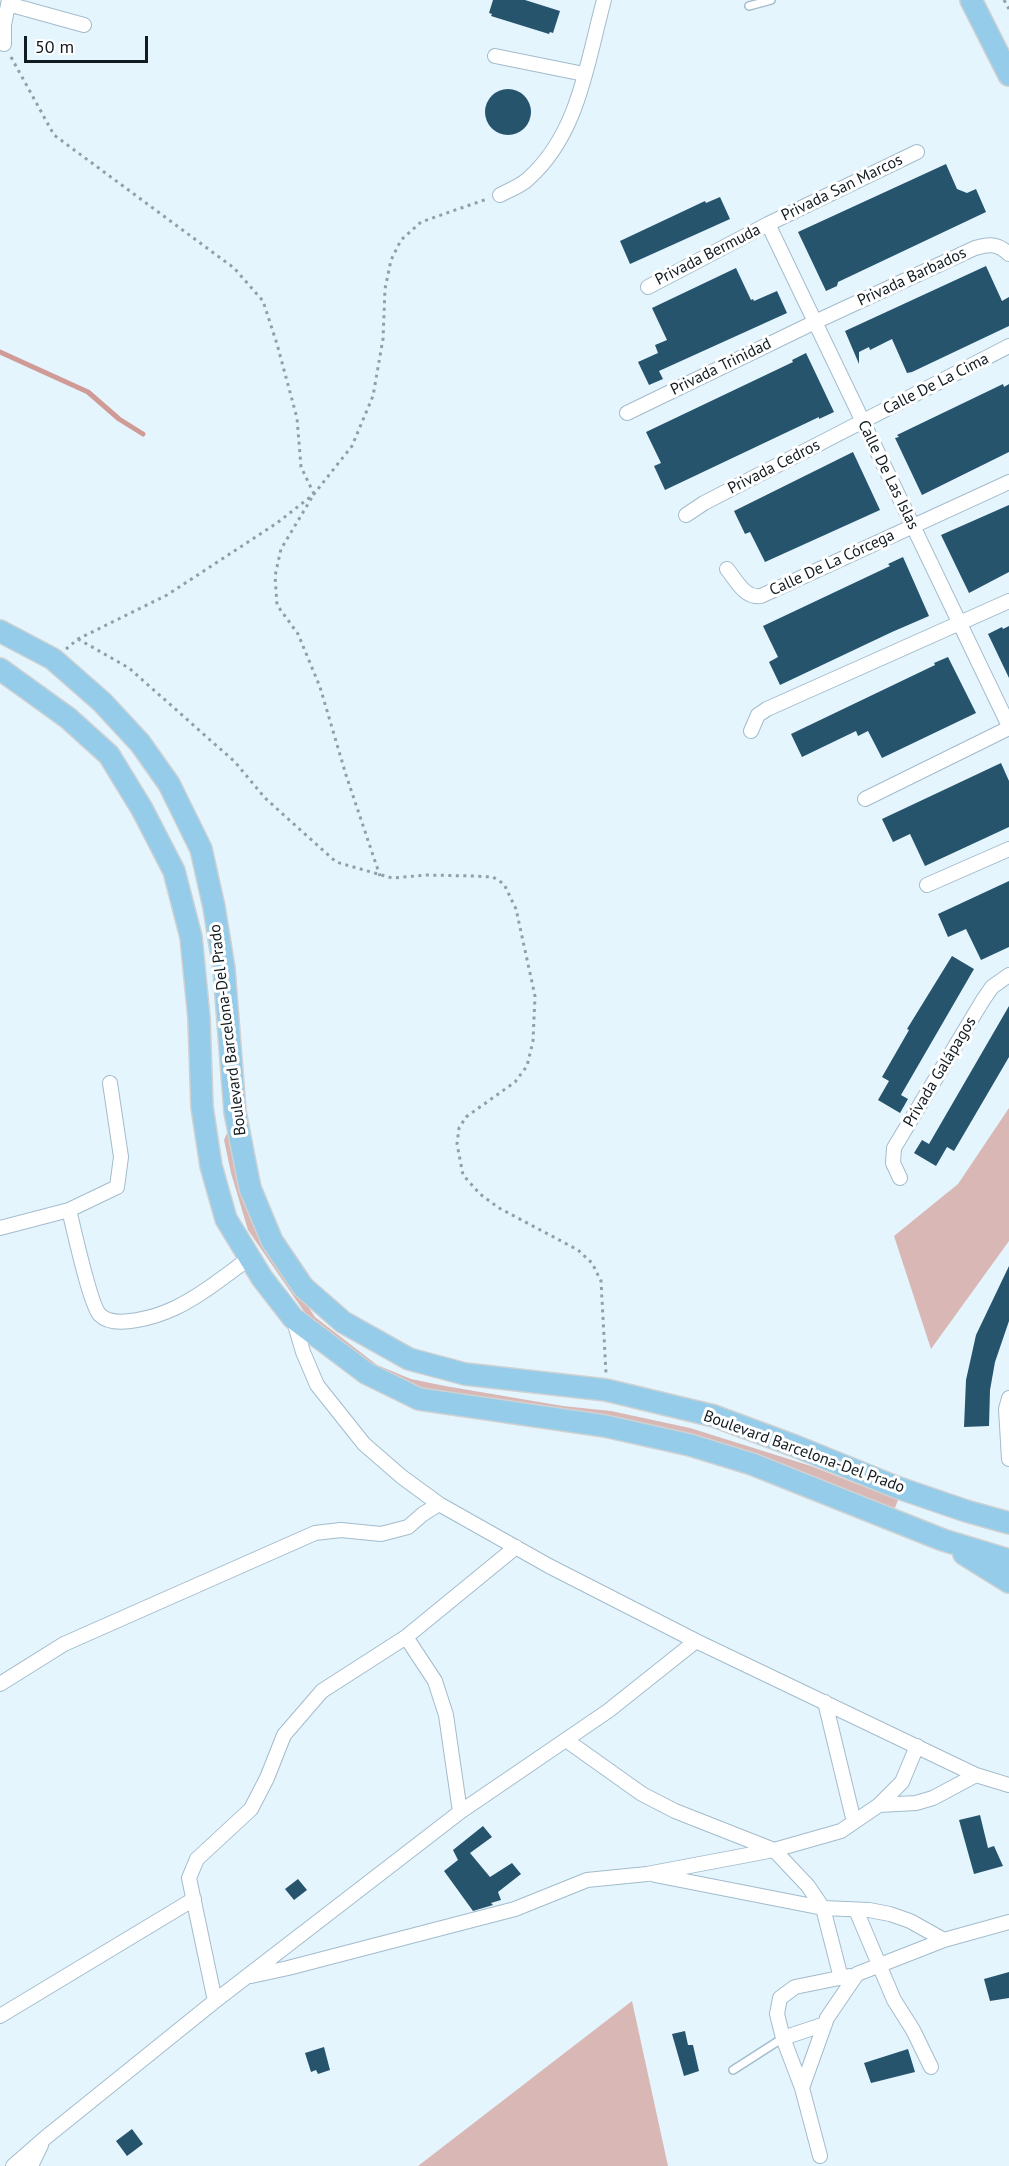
<!DOCTYPE html>
<meta charset="utf-8">
<style>
body{margin:0}
#map{position:relative;width:1009px;height:2166px;overflow:hidden;background:#e5f5fe;font-family:"PT Sans",sans-serif}
canvas{display:block}
.scale{position:absolute;left:24px;top:36px;width:124px;height:27px;box-sizing:border-box;border:3px solid #111b20;border-top:0;padding-left:8px;font-size:18px;line-height:21px;white-space:nowrap;color:#111b20;-webkit-text-stroke:4px #fff;paint-order:stroke}
</style>
<div id="map">
<canvas width="1009" height="2166"></canvas>
<div class="scale">50 m</div>
</div>
<script>
const ctx = document.querySelector('canvas').getContext('2d');
ctx.lineJoin = 'round';
function fill(path, color) { ctx.fillStyle = color; ctx.fill(path, 'evenodd'); }
function stroke(path, color, width, dash) { ctx.strokeStyle = color; ctx.lineWidth = width; ctx.lineCap = dash ? 'butt' : 'round'; ctx.setLineDash(dash || []); ctx.stroke(path); }
function drawText(font, color, halo, rows, align = 'center') {
  ctx.font = font + ' "PT Sans",sans-serif'; ctx.lineWidth = 6; ctx.setLineDash([]); ctx.textBaseline = 'middle'; ctx.strokeStyle = halo; ctx.fillStyle = color; for (const [text, x, y, turn = 0] of rows) {
    ctx.save(); ctx.translate(x, y); ctx.rotate((+turn || 0) * Math.PI / 180); ctx.textAlign = isNaN(turn) ? turn : align; if (halo) ctx.strokeText(text, 0, 0); ctx.fillText(text, 0, 0); ctx.restore();
  }
}
const green = new Path2D(`
 M 1009,1108 L 1009,1241 L 931,1349 L 894,1236 L 958,1184 Z
 M 228,1131 L 253,1224 L 315,1317 L 377,1365 L 411,1379 L 445,1386 L 563,1406 L 611,1411 L 690,1428 L 811,1466 L 898,1500 L 893,1513 L 728,1448 L 445,1397 L 409,1386 L 372,1369 L 312,1323 L 248,1230 L 231,1173 L 224,1140 Z
 M 632,2001 L 668,2166 L 418,2166 Z`);
const stream = new Path2D(`
 M 0,352 L 88,392 L 119,419 L 143,434`);
const building = new Path2D(`
 M 493,0 L 525,0 L 560,11 L 553,33 L 550,32 L 549,34 L 491,16 L 492,14 L 489,13 Z
 M485 112a23 23 0 1 1 46 0a23 23 0 1 1-46 0Z
 M 946,164 L 957,189 L 967,193 L 976,189 L 986,212 L 838,282 L 837,286 L 826,291 L 798,232 Z
 M 720,197 L 730,219 L 630,264 L 620,241 L 705,201 L 706,203 Z
 M 986,266 L 1002,301 L 1009,297 L 1009,326 L 912,372 L 907,373 L 892,339 L 870,350 L 869,347 L 859,352 L 859,364 L 845,331 Z
 M 736,268 L 751,300 L 753,299 L 754,301 L 777,291 L 787,313 L 659,371 L 663,379 L 649,385 L 638,362 L 658,353 L 655,345 L 667,340 L 652,308 Z
 M 806,353 L 834,412 L 819,419 L 819,417 L 665,490 L 654,466 L 661,463 L 646,432 L 793,362 L 792,360 Z
 M 1003,384 L 1004,387 L 1009,384 L 1009,452 L 922,495 L 895,438 L 899,437 L 897,435 Z
 M 853,452 L 880,510 L 765,562 L 750,532 L 745,534 L 734,511 Z
 M 1009,505 L 1009,572 L 969,593 L 941,535 Z
 M 903,557 L 929,616 L 892,632 L 780,685 L 769,662 L 778,657 L 763,626 L 890,566 L 888,564 Z
 M 1009,626 L 1009,678 L 988,634 L 1002,627 L 1003,629 Z
 M 948,657 L 976,713 L 882,758 L 868,731 L 858,736 L 856,731 L 802,757 L 791,734 L 935,665 L 934,663 Z
 M 1001,763 L 1009,781 L 1009,827 L 925,866 L 910,834 L 893,842 L 882,819 Z
 M 1009,881 L 1009,947 L 981,960 L 966,929 L 948,937 L 938,914 Z
 M 952,956 L 974,969 L 901,1095 L 908,1099 L 900,1113 L 878,1100 L 889,1081 L 882,1077 L 909,1030 L 907,1029 Z
 M 1009,1006 L 1009,1057 L 954,1151 L 947,1147 L 936,1166 L 914,1153 L 922,1140 L 929,1144 Z
 M 1009,1266 L 1009,1321 L 995,1362 L 990,1390 L 989,1426 L 964,1427 L 966,1380 L 976,1335 Z
 M 980,1815 L 988,1848 L 994,1846 L 1003,1866 L 974,1874 L 959,1820 Z
 M 483,1826 L 492,1837 L 470,1853 L 490,1877 L 512,1863 L 521,1874 L 498,1892 L 501,1900 L 491,1903 L 493,1905 L 473,1911 L 444,1871 L 458,1860 L 453,1850 Z
 M 298,1879 L 307,1890 L 294,1900 L 285,1889 Z
 M 1009,1972 L 1009,1998 L 990,2001 L 984,1979 Z
 M 685,2031 L 688,2045 L 693,2045 L 699,2071 L 684,2076 L 672,2034 Z
 M 324,2047 L 330,2070 L 318,2074 L 316,2070 L 311,2072 L 305,2053 Z
 M 908,2049 L 915,2072 L 871,2083 L 864,2063 Z
 M 132,2129 L 143,2144 L 127,2156 L 116,2141 Z`);
const path = new Path2D(`
 M 1004,0 L 1009,9
 M 11,57 L 54,135 L 234,268 L 263,301 L 277,344 L 297,418 L 301,467 L 314,494 L 281,549 L 275,576 L 277,605 L 298,634 L 320,687 L 346,775 L 380,876
 M 78,639 L 129,668 L 235,762 L 265,798 L 336,862 L 392,878 L 427,875 L 473,876 L 493,877 L 504,884 L 516,909 L 535,996 L 533,1041 L 527,1066 L 515,1082 L 466,1117 L 459,1128 L 457,1144 L 463,1175 L 480,1194 L 499,1208 L 578,1250 L 592,1263 L 601,1281 L 606,1373
 M 66,649 L 78,639 L 167,595 L 277,523 L 314,494 L 352,446 L 373,396 L 383,339 L 385,289 L 391,260 L 401,240 L 421,222 L 487,199`);
const lane = new Path2D(`
 M 749,6 L 771,0
 M 733,2070 L 783,2038`);
const street = new Path2D(`
 M 8,4 L 84,25
 M 4,44 L 4,25 L 9,0
 M 495,56 L 584,74
 M 500,195 C 509,190 521,186 528,179 C 579,134 587,62 604,0
 M 768,224 L 1009,726
 M 648,287 L 768,224 L 917,152
 M 627,413 L 815,322 L 975,248 C 989,244 997,243 1009,254
 M 686,515 L 704,503 L 1009,346
 M 727,569 C 736,580 745,599 761,596 L 1009,482
 M 751,731 L 758,715 L 767,709 L 1009,601
 M 865,799 L 1009,728
 M 927,885 L 1009,849
 M 900,1178 L 893,1163 L 894,1148 L 983,1000 L 992,987 L 1009,975
 M 69,1210 C 74,1229 90,1305 100,1315 C 115,1330 158,1316 175,1308 C 202,1295 226,1275 251,1257
 M 0,1228 L 69,1210 L 117,1187 L 121,1157 L 110,1083
 M 293,1318 L 303,1352 L 317,1385 L 364,1444 L 402,1477 L 439,1504 L 549,1566 L 696,1641 L 976,1775 L 1009,1785
 M 1009,1398 L 1006,1409 L 1009,1459
 M 406,1637 L 435,1681 L 446,1715 L 460,1812
 M 0,1684 L 64,1644 L 315,1533 L 341,1530 L 381,1534 L 408,1527 L 423,1514 L 439,1504
 M 825,1702 L 854,1822
 M 566,1740 L 642,1794 L 675,1811 L 774,1850 L 808,1886 L 823,1908 L 841,1978
 M 879,1805 L 916,1803 L 933,1798 L 976,1775
 M 655,1875 L 823,1908 L 869,1910 L 890,1914 L 910,1921 L 944,1940
 M 856,1910 L 894,2000 L 913,2030 L 931,2067
 M 251,1976 L 288,1968 L 515,1909 L 587,1880 L 647,1874 L 774,1850 L 841,1831 L 879,1805 L 902,1782 L 917,1746
 M 215,2001 L 189,1878 L 197,1859 L 251,1809 L 267,1778 L 284,1735 L 322,1691 L 406,1637 L 516,1547
 M 0,2016 L 194,1899
 M 783,2038 L 825,2024
 M 802,2088 L 783,2038 L 777,2014 L 780,1998 L 795,1987 L 849,1976
 M 820,2156 L 802,2088 L 827,2018 L 857,1974 L 944,1940 L 1009,1922
 M 13,2166 L 45,2138 L 215,2001 L 460,1812 L 608,1711 L 696,1641
 M 31,2166 L 41,2145`);
const primary = new Path2D(`
 M 971,0 L 1009,75
 M 0,631 L 53,659 L 102,702 L 140,743 L 169,784 L 201,849 L 214,907 L 224,969 L 235,1112 L 250,1188 L 272,1241 L 303,1287 L 343,1322 L 409,1359 L 465,1374 L 606,1390 L 714,1416 L 795,1446 L 896,1487 L 966,1511 L 1009,1523
 M 0,669 L 68,718 L 109,755 L 142,809 L 174,871 L 191,937 L 199,1018 L 202,1107 L 211,1166 L 226,1219 L 262,1278 L 293,1318 L 366,1373 L 419,1399 L 605,1426 L 690,1445 L 752,1464 L 943,1540 L 1009,1560
 M 964,1554 L 1009,1582`);
const streetNames = [
 ["Privada San Marcos",842,188,-26],
 ["Privada Bermuda",708,255,-27],
 ["Privada Barbados",912,277,-25],
 ["Privada Trinidad",721,367,-26],
 ["Calle De La Cima",936,384,-27],
 ["Privada Cedros",774,467,-27],
 ["Calle De Las Islas",888,475,64],
 ["Calle De La Córcega",832,563,-25],
 ["Boulevard Barcelona-Del Prado",228,1030,-97],
 ["Privada Galápagos",940,1072,-59],
 ["Boulevard Barcelona-Del Prado",804,1452,20]
];
fill(green, '#d9b7b4');
stroke(stream, '#d09b96', 5);
fill(building, '#26546d');
stroke(lane, '#a2bccc', 10);
stroke(street, '#a2bccc', 16);
stroke(primary, '#cfd1d2', 24);
stroke(path, '#929fa7', 3, [3, 4.5]);
stroke(lane, '#fff', 7);
stroke(street, '#fff', 14);
stroke(primary, '#94cce9', 21);
drawText('16px', '#111b20', '#fff', streetNames);
</script>
